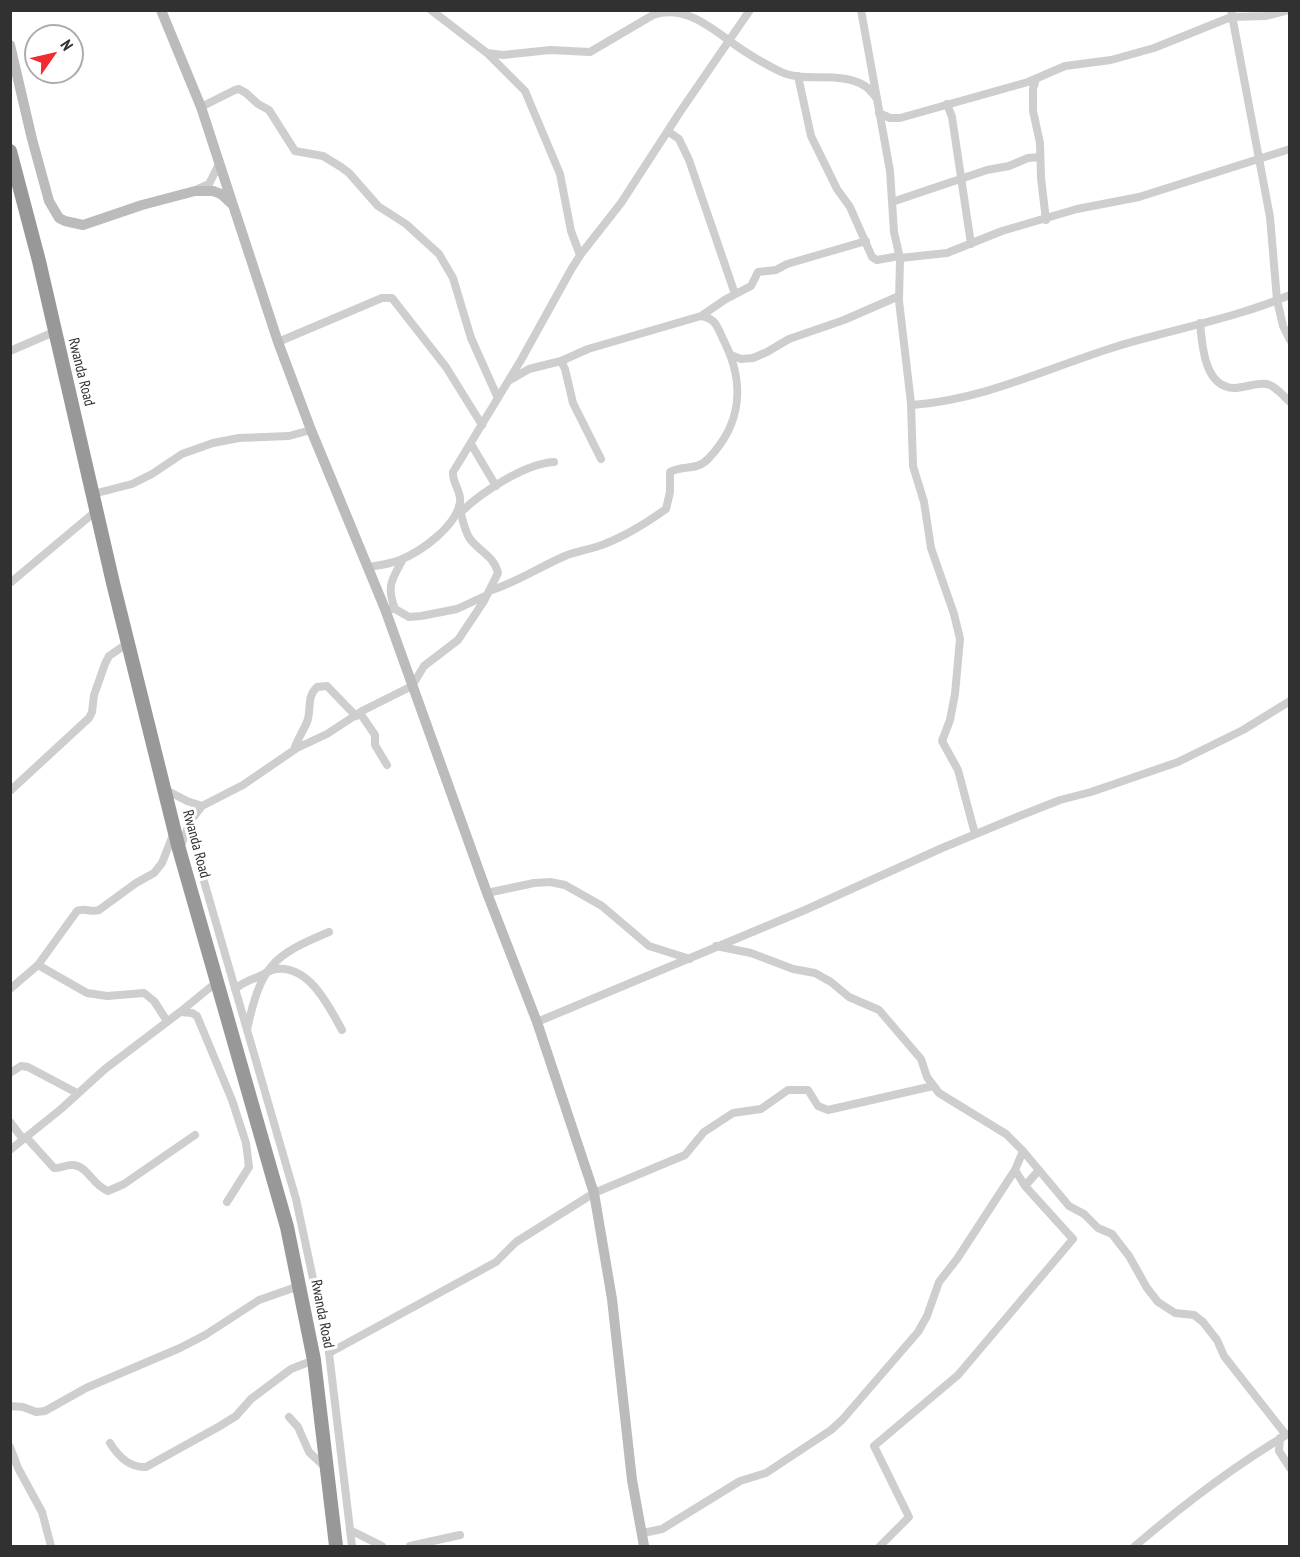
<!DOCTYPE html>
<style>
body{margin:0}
#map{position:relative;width:1300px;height:1557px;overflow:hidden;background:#fff;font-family:"PT Sans Narrow",sans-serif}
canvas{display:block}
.frame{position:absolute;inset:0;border:12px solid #313131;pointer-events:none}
.north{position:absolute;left:24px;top:24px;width:60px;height:60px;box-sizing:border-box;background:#fff;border:2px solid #adadad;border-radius:50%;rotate:56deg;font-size:16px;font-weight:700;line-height:24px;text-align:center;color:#313131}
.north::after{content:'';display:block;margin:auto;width:21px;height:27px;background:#f12b30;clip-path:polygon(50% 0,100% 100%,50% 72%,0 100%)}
</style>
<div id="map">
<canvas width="1300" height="1557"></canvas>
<div class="frame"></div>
<div class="north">N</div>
</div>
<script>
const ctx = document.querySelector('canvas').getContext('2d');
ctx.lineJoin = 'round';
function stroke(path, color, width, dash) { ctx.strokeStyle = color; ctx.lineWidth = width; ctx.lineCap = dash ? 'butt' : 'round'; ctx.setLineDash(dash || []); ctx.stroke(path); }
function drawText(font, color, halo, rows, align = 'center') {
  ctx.font = font + ' "PT Sans Narrow",sans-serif'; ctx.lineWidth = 6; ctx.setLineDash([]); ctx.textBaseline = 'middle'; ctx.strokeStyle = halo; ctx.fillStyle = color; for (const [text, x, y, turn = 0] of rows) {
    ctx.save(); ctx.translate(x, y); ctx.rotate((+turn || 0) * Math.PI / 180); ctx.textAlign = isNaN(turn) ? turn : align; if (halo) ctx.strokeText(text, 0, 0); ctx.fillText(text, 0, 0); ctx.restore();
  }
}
const street = new Path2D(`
 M 431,10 L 487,53 L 503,55 L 550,50 L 590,52 L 653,15 C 683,5 708,25 731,42 C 746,53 763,63 779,71 C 805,84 839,70 865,86 C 870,89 873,94 877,99
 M 861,10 L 890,171 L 894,232 L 900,258 L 899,301 L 911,403 L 913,466 L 924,502 L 931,548 L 954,614 L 960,639 L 955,694 L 950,720 L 942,741 L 958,770 L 975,834
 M 1231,10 L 1270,217 L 1277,300 L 1283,326 L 1290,340
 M 488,54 L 525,91 L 560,174 L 571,231 L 580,255
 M 798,76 L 811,136 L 837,189 L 850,207 L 872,257 L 877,260 L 899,256
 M 1036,79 L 1033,89 L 1033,111 L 1040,143 L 1041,178 L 1046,220
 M 947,104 L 952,117 L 971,244
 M 201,107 L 235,90 L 239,89 L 246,93 L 258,104 L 269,110 L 295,151 L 323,156 L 341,167 L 349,173 L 378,206 L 406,224 L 439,254 L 453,278 L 471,338 L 497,396
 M 879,113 L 890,118 L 900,118 L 1028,82 L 1065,66 L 1111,60 L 1154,48 L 1231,17 L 1265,16 L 1289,10
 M 669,132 L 679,139 L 689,160 L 735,294
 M 198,189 L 209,184 L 219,164
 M 892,202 L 987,170 L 1009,166 L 1028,158 L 1040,157
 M 900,258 L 947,253 L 1002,231 L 1077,209 L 1139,197 L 1290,149
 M 701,316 L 726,299 L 751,286 L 758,272 L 776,270 L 787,264 L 866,241
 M 1200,323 C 1202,344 1204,387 1234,388 C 1245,388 1257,382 1267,384 C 1276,386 1283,396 1290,402
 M 278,342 L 382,298 L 392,298 L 446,367 L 482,425
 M 10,351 L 54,332
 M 731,355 L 741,359 L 753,358 L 767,352 L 789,339 L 844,320 L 899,296
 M 561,361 L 565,369 L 573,403 L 601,459
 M 912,405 C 984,400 1050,367 1118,346 C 1174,329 1236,318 1290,295
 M 471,444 L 496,486
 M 93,494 L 132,484 L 152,474 L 182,454 L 213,443 L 239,438 L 289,436 L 311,430
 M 461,512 C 482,492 524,464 554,462
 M 369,567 C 380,565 390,564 400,560 C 422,551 455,527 460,503 C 462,491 452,484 453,472 L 521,360 L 572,268 L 581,254 L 621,203 L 680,112 L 750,10
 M 10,583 L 96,511
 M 489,591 C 516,583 539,567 565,556 C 575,552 586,550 596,547 C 621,539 645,524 666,509 L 670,492 L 670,472 C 682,465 697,471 708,459 C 742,424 745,383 724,341 C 717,327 717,319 701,316 L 588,349 L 561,361 L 529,369 L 510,380
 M 385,609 L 395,609 L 409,617 L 421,616 L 457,609 L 487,595
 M 395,609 C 386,585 392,580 403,559
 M 360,713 L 375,735 L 375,745 L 387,765
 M 294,750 C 297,739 305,729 308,719 C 311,706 307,697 317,687 L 327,686 L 356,716
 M 164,789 L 187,801 L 202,806 L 243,785 L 297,748 L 327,734 L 362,711 L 412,686 L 424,666 L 458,640 L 484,601 L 498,573 C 494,556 480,552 470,539 C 464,530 462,517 459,506
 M 10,791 L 89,718 L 92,712 L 94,695 L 105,664 L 109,656 L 128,643
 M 188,826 L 296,1199 L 329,1353 L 352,1546
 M 180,848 L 191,820 L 202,806
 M 487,893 L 534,883 L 550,882 L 565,885 L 602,906 L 649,946 L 690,959
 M 716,946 L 751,953 L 793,969 L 815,973 L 831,982 L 849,997 L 879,1010 L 921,1059 L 927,1077 L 939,1093 L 1006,1134 L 1023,1151 L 1069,1206 L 1084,1214 L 1098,1228 L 1112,1234 L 1129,1256 L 1147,1288 L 1158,1302 L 1175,1313 L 1194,1315 L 1203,1322 L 1217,1340 L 1224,1356 L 1286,1435
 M 38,965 L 87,993 L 107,996 L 144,993 L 154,1001 L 167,1021
 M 10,989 L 38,965 L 77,911 C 84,907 91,913 99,910 L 136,883 L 154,873 L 162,863 L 173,835
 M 235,989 C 243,982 250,980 260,976 C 265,974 271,969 277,969 C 310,966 329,1007 342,1030
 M 180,1012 L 192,1013 L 197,1016 L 232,1100 L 246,1143 L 249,1167 L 227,1202
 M 537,1022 L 805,910 L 942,848 L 1017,817 L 1060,800 L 1091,792 L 1178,762 L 1243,730 L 1290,701
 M 247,1029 C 261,967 271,956 329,932
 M 10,1073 L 21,1066 L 28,1067 L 77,1093
 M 10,1122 L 23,1139
 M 26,1137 L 54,1168 C 61,1169 66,1164 73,1165 C 88,1166 92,1185 108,1191 L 124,1184 L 195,1135
 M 10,1150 L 61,1109 L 105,1069 L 180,1012 L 218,981
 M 1015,1170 L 1023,1151
 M 329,1353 L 496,1262 L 516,1242 L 594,1193 L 685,1155 L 704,1132 L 733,1113 L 761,1109 L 788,1090 L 808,1090 L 818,1106 L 828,1110 L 933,1086
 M 10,1406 L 23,1407 L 36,1412 L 45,1411 L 86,1388 L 180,1348 L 205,1335 L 259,1300 L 299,1286
 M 289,1417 L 298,1427 L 309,1452 L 326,1468
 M 1280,1438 L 1279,1451 L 1290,1468
 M 110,1443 C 118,1456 129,1468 146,1467 L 220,1426 L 236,1416 L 251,1399 L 291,1369 L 314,1360
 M 10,1447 L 18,1468 L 42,1512 L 51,1546
 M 350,1530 L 382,1546
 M 643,1533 L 662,1529 L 740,1481 L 766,1473 L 831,1430 L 842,1420 L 918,1332 L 927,1316 L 939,1282 L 957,1259 L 1015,1170 L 1025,1186 L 1039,1170
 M 410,1546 L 460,1535
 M 880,1546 L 909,1517 L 874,1446 L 958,1375 L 1073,1239 L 1025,1186
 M 1135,1546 C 1183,1505 1234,1466 1288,1434`);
const secondary = new Path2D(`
 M 161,10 L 201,107 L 232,202
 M 10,45 L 32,139 L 49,201 L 59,218 L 65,221 L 83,225 L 142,205 L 195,191 L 213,191 L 221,194 L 233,205 L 278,342 L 311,430 L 385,609 L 487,893 L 537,1022 L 594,1193 L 612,1299 L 632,1480 L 644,1546`);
const highway = new Path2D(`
 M 10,151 L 39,261 L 113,583 L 179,849 L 287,1227 L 314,1360 L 336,1546`);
const streetNames = [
 ["Rwanda Road",81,372,76],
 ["Rwanda Road",196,844,75],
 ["Rwanda Road",322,1314,79]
];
stroke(street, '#cecece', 8);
stroke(secondary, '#bbb', 10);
stroke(highway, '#989898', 14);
drawText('15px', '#313131', '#fff', streetNames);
</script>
